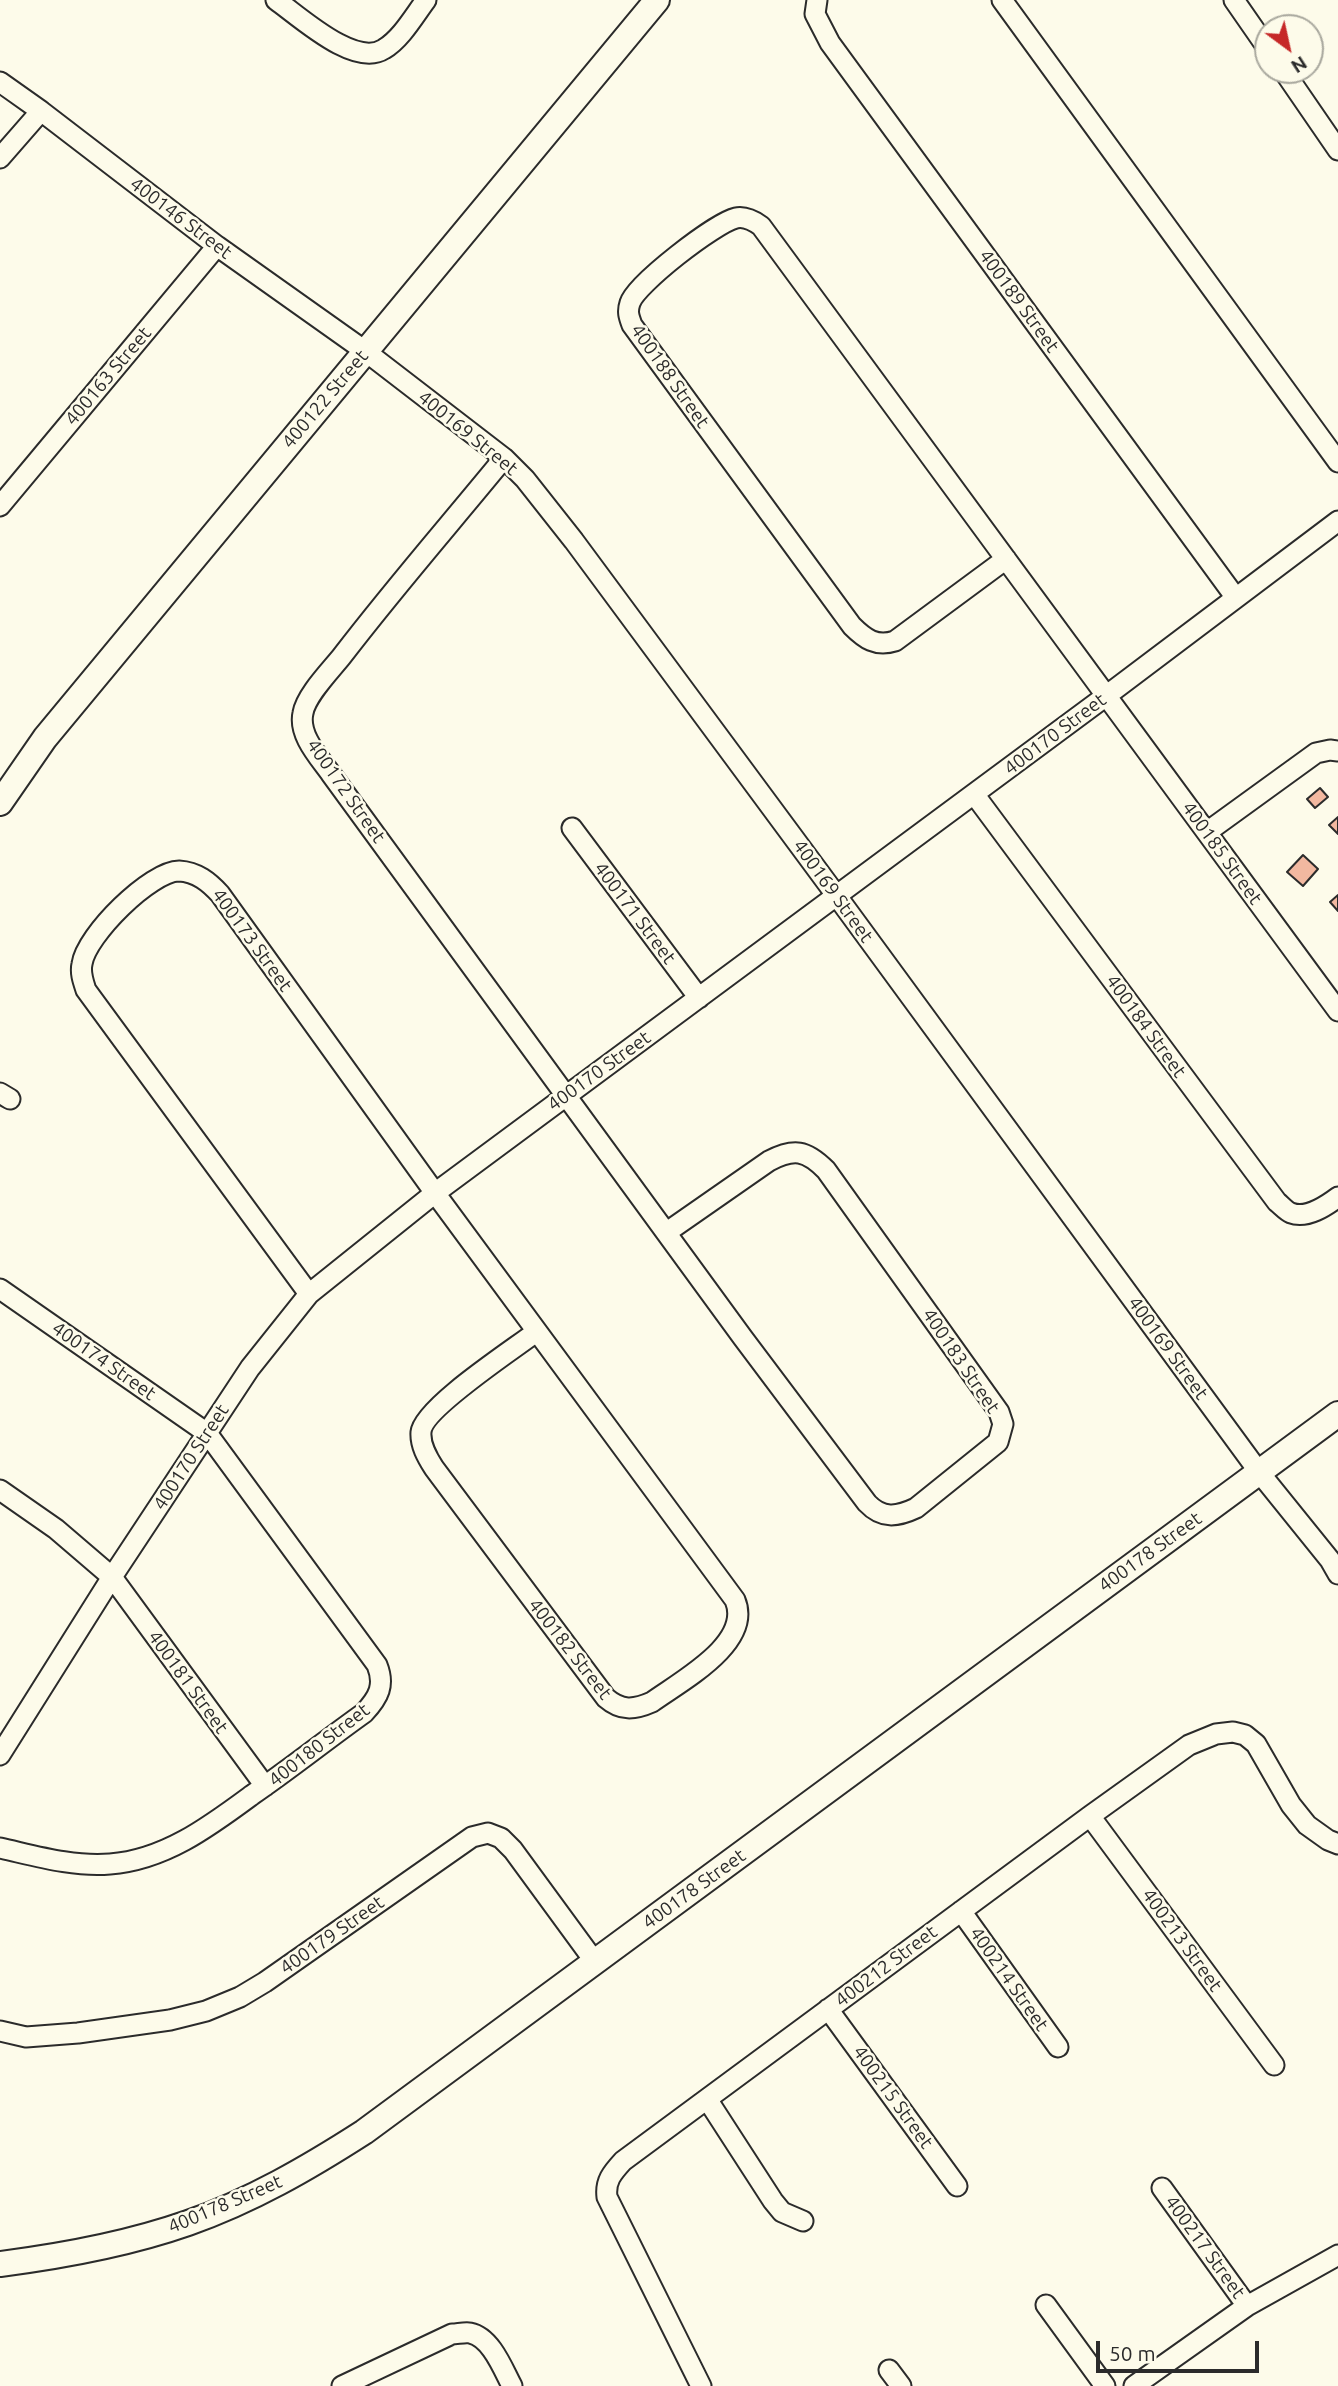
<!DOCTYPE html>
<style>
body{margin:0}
#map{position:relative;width:1338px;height:2386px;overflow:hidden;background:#fdfbea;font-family:Ubuntu,sans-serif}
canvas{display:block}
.north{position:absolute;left:1254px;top:14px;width:70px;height:70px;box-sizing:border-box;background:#fdfbea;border:2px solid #a9a89e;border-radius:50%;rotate:147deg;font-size:19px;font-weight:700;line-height:28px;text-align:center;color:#2b2b2b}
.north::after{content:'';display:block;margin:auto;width:24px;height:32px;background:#c62828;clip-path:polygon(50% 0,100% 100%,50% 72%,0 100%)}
.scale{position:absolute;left:1096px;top:2341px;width:163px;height:32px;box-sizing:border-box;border:4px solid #2b2b2b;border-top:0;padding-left:9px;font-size:21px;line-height:24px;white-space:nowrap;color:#2b2b2b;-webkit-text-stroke:5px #fdfbea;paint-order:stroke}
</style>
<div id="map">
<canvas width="1338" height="2386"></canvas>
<div class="north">N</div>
<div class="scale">50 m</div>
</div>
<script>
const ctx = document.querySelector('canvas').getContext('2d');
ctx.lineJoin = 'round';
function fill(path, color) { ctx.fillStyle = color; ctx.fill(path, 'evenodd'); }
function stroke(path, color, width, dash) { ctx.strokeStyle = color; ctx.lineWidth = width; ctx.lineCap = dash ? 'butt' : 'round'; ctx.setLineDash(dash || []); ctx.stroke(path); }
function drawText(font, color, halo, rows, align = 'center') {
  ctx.font = font + ' Ubuntu,sans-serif'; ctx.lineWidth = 5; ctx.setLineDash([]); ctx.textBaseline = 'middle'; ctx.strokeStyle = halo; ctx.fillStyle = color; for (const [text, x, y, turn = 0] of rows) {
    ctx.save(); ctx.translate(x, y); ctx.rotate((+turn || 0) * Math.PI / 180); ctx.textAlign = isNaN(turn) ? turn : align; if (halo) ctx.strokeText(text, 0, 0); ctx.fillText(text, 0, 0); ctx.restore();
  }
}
const building = new Path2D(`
 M 1320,788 L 1328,797 L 1315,808 L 1307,799 Z
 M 1338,817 L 1338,834 L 1329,825 Z
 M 1303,855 L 1318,869 L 1303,886 L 1287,872 Z
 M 1338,895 L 1338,911 L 1330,902 Z`);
const minor = new Path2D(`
 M 276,0 C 300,17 355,68 384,49 C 401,39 414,16 426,0
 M 817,0 L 815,14 L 830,43 L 1236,598
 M 1002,0 L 1338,462
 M 1234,0 L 1268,49
 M 1283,70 L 1338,150
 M 0,82 L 41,111 L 217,246 L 365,351 L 504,458 L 525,479 L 574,541 L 836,895 L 1259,1472 L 1330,1560 L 1338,1574
 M 0,158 L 41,111
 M 504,458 C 450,524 394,588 342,656 C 331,670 306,695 303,713 C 298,735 319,757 331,774 L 743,1338 L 867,1503 C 882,1519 897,1517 916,1508 L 998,1442 L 1003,1424 L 999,1412 L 826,1170 C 806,1150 794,1148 769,1161 L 667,1232
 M 0,506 L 217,246
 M 1006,559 L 895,641 C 876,647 865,639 852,626 L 632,325 C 629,317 627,312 630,303 C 636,284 715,223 736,218 C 745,216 754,221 761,226 L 1338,1011
 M 974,794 L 1277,1202 C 1281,1205 1286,1211 1291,1213 C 1307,1219 1326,1206 1338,1197
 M 572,828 L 699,998
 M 1207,832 L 1316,753 L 1330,750 L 1338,751
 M 0,1093 L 10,1099
 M 0,1289 L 207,1433 L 377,1665 C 385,1685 379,1697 364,1713 C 326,1740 290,1769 252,1795 C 210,1826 165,1860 110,1864 C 73,1867 36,1856 0,1848
 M 309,1294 L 86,990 C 83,981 80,973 82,964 C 86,935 151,871 179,871 C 197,872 209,882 220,894 L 435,1193 L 735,1600 C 753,1643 681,1681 652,1702 C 634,1710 621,1711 606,1698 L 434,1468 C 427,1457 420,1445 421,1432 C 423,1408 514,1349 536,1332
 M 0,1490 L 56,1529 L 112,1577 L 265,1786
 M 0,1755 L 112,1577 L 250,1368 L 309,1294 L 435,1193 L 1106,696 L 1338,521
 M 1090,1816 L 1274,2065
 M 961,1911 L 1058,2047
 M 828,2009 L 957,2186
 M 0,2031 L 26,2037 L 78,2033 L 170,2020 L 206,2011 L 240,1997 L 265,1982 L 472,1837 L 488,1833 L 501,1838 L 513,1850 L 595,1962
 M 707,2099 L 773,2201 L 782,2212 L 803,2221
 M 1162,2188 L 1247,2306
 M 1046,2305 L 1105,2386
 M 889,2370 L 901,2386
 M 342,2386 L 452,2334 C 457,2334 465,2332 470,2333 C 491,2337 503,2369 512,2386
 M 701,2386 L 607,2197 C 605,2181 612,2173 623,2161 L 1090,1816 L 1189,1745 L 1216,1734 L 1233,1732 L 1245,1735 L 1256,1744 L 1291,1805 L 1307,1825 L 1328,1840 L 1338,1844
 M 1134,2386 L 1247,2306 L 1338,2255`);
const tertiary = new Path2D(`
 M 0,803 L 45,738 L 657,0
 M 0,2264 C 63,2256 128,2244 188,2223 C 251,2201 308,2168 364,2132 L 1338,1414`);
const streetNames = [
 ["400146 Street",181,218,37],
 ["400189 Street",1019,301,54],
 ["400163 Street",108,376,-50],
 ["400188 Street",670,376,55],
 ["400122 Street",325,399,-50],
 ["400169 Street",468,433,39],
 ["400170 Street",1055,734,-37],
 ["400172 Street",346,791,55],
 ["400185 Street",1222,853,54],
 ["400169 Street",833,891,54],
 ["400171 Street",635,913,53],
 ["400173 Street",252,940,54],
 ["400184 Street",1146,1026,54],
 ["400170 Street",599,1071,-36],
 ["400169 Street",1168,1348,54],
 ["400174 Street",104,1361,35],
 ["400183 Street",961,1361,56],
 ["400170 Street",191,1457,-57],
 ["400178 Street",1150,1552,-36],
 ["400182 Street",570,1649,52],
 ["400181 Street",188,1682,54],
 ["400180 Street",319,1745,-38],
 ["400178 Street",694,1889,-36],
 ["400179 Street",332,1935,-35],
 ["400213 Street",1182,1940,54],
 ["400212 Street",886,1966,-37],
 ["400214 Street",1009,1979,55],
 ["400215 Street",893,2097,54],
 ["400178 Street",225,2204,-23],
 ["400217 Street",1205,2247,54]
];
fill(building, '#f2b8a0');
stroke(building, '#2b2b2b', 2);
stroke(minor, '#2b2b2b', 23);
stroke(tertiary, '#2b2b2b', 28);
stroke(minor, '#fdfbea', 19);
stroke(tertiary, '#fdfbea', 24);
drawText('19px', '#2b2b2b', '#fdfbea', streetNames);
</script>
